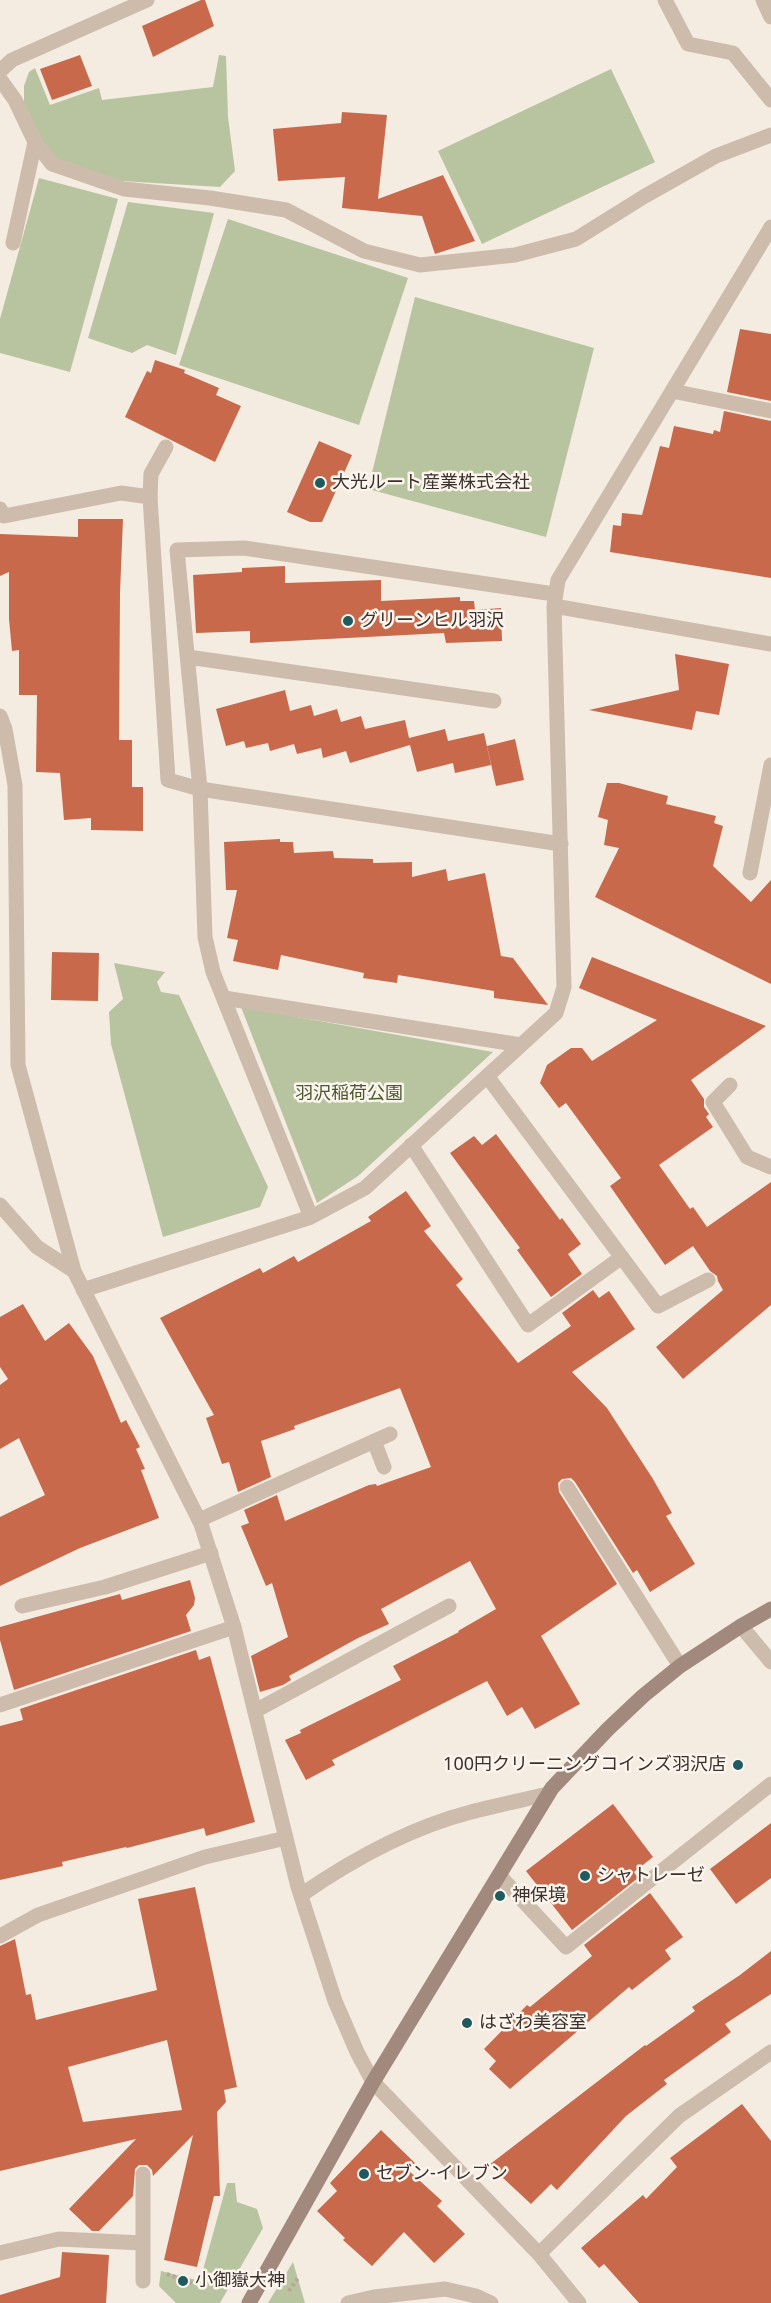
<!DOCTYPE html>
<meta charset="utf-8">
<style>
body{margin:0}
canvas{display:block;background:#f4ebe1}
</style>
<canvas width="771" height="2303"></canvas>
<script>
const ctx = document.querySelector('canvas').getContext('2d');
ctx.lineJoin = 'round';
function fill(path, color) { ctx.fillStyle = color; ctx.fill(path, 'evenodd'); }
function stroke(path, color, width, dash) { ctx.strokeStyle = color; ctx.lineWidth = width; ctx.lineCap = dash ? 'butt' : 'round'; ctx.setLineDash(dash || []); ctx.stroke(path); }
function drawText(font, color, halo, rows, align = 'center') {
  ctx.font = font + ' "Noto Sans","Noto Sans JP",sans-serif'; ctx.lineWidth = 5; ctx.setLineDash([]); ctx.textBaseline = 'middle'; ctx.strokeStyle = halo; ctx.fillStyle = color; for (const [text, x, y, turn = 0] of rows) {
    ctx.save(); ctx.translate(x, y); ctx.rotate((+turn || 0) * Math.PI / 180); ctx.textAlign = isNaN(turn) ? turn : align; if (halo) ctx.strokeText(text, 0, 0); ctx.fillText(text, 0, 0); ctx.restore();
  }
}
const green = new Path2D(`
 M 219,55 L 226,56 L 228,117 L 235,171 L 220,187 L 121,181 L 58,160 L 38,138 L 24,106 L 24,86 L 29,72 L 35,68 L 50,105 L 99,88 L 102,100 L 213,87 Z
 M 611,69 L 655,162 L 482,244 L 438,151 Z
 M 39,178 L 118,199 L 70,372 L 0,353 L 0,319 Z
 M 128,202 L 214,213 L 176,355 L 147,345 L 132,353 L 88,338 Z
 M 228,219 L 408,278 L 359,425 L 179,365 Z
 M 415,297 L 594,348 L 546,537 L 368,489 Z
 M 114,963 L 165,972 L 157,982 L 161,992 L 179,995 L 268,1187 L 260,1207 L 163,1237 L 111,1044 L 109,1012 L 123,999 Z
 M 241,1007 L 493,1052 L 358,1176 L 317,1203 Z
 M 227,2183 L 235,2183 L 237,2202 L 257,2209 L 263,2228 L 220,2303 L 176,2303 L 159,2286 L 161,2271 L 200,2281 Z
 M 293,2262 L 305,2303 L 268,2303 Z`);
const building = new Path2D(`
 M 201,0 L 205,0 L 214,26 L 153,57 L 142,26 Z
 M 80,55 L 92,86 L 52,100 L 40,69 Z
 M 342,112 L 387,115 L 378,199 L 443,175 L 475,241 L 435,254 L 422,216 L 342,208 L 345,177 L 278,181 L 273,129 L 341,123 Z
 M 740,329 L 771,334 L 771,401 L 727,392 Z
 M 155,360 L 185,370 L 184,373 L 219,388 L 216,395 L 241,406 L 215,462 L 125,417 L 147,371 L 151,373 Z
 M 724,411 L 771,421 L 771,578 L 610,552 L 613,525 L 621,526 L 622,513 L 642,515 L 660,446 L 669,448 L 674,426 L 713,434 L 714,430 L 720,432 Z
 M 319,441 L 352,455 L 322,522 L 310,522 L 287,512 Z
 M 78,519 L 123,519 L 120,592 L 119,740 L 132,740 L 132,787 L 143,787 L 143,831 L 91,830 L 91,818 L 64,820 L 60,773 L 36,772 L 37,695 L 19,695 L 19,650 L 12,651 L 9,619 L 9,572 L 0,576 L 0,534 L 78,537 Z
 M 285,566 L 285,583 L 381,580 L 381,601 L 460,597 L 460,601 L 474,601 L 475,610 L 501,608 L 502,641 L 446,643 L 444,633 L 250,643 L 250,631 L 196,633 L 193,575 L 242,572 L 242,568 Z
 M 675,654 L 729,664 L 719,715 L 696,711 L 692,730 L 589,710 L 679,690 Z
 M 285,690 L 290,711 L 311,705 L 314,716 L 337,709 L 341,722 L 361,716 L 365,729 L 405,720 L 409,738 L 445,729 L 453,761 L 448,741 L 484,733 L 491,765 L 455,773 L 453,763 L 417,772 L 410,745 L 350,763 L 346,751 L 323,758 L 321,748 L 297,754 L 294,744 L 270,751 L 268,743 L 246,748 L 244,741 L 226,746 L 216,709 Z
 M 515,739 L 524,780 L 496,786 L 487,746 Z
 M 607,783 L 619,783 L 668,796 L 666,804 L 716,816 L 714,823 L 723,826 L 713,866 L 751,902 L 771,880 L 771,984 L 595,897 L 619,848 L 604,845 L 608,820 L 598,817 Z
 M 280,839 L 280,842 L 293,842 L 294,853 L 333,851 L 334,858 L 373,859 L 373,863 L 412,862 L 412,877 L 446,869 L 448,881 L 485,873 L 501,956 L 513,958 L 548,1005 L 494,998 L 494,991 L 398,975 L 397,983 L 363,978 L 364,973 L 281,955 L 278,970 L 233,961 L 238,940 L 227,938 L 237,890 L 226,890 L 224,842 Z
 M 52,952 L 99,953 L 98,1001 L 51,1000 Z
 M 592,957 L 766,1026 L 691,1080 L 704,1099 L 704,1107 L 709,1114 L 706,1117 L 713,1127 L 659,1165 L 690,1209 L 693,1207 L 707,1227 L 771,1182 L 771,1305 L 683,1379 L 656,1347 L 723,1290 L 718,1281 L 717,1276 L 710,1271 L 693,1246 L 665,1265 L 610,1186 L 621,1178 L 566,1103 L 559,1108 L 540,1083 L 547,1065 L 571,1048 L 582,1048 L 592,1061 L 657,1020 L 579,988 Z
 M 496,1134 L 560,1220 L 562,1218 L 581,1244 L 568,1254 L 582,1274 L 551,1297 L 517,1250 L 520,1248 L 450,1153 L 474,1136 L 482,1145 Z
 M 406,1191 L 431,1226 L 424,1231 L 463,1279 L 456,1285 L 518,1363 L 571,1326 L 562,1313 L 593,1290 L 599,1298 L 609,1291 L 635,1329 L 572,1372 L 607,1408 L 653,1479 L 672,1513 L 666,1516 L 695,1564 L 650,1592 L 637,1570 L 633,1573 L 575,1482 L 571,1478 L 562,1479 L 558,1483 L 559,1492 L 617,1584 L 541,1636 L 580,1704 L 535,1729 L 522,1707 L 507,1716 L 487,1681 L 332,1760 L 335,1765 L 306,1780 L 285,1740 L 301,1733 L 300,1730 L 401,1680 L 393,1666 L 459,1632 L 458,1631 L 496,1609 L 470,1561 L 381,1609 L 389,1624 L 358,1638 L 289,1676 L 291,1680 L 283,1685 L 260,1692 L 251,1656 L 288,1637 L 272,1583 L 266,1586 L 241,1526 L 249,1523 L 244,1510 L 277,1495 L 285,1521 L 369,1485 L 376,1484 L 377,1486 L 431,1467 L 400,1388 L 294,1426 L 295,1429 L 261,1441 L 271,1477 L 238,1492 L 229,1462 L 222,1464 L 206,1418 L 214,1415 L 160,1318 L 260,1268 L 263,1273 L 294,1256 L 298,1262 L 371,1221 L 368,1217 Z
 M 23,1304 L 45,1341 L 69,1323 L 93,1356 L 121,1423 L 126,1420 L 140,1447 L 136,1449 L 145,1469 L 141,1470 L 159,1518 L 80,1548 L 0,1586 L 0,1517 L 45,1495 L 19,1438 L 0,1449 L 0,1385 L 8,1379 L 0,1367 L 0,1317 Z
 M 190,1580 L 195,1598 L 194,1605 L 186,1615 L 191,1631 L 14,1690 L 0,1640 L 0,1627 L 120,1594 L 122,1600 Z
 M 196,1650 L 199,1660 L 210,1656 L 255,1822 L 206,1836 L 204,1828 L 127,1848 L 126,1847 L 62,1862 L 63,1866 L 0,1880 L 0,1726 L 23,1720 L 20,1709 Z
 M 613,1804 L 653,1857 L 634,1872 L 638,1878 L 572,1930 L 526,1871 Z
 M 771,1823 L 771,1878 L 736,1904 L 710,1869 Z
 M 195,1887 L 237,2087 L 224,2090 L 226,2102 L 217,2112 L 220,2196 L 214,2196 L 197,2267 L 164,2260 L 193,2135 L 153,2176 L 152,2170 L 147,2165 L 139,2165 L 135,2169 L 133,2196 L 99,2231 L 92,2231 L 69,2209 L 136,2139 L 0,2171 L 0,1946 L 15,1939 L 26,1995 L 31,1994 L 36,2020 L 157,1990 L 138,1899 ZM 167,2040 L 182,2110 L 83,2122 L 68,2067 Z
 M 650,1893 L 683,1937 L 665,1950 L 671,1959 L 632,1990 L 629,1987 L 510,2089 L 489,2069 L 496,2061 L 484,2049 L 527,2005 L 530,2007 L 592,1956 L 584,1945 Z
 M 771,1951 L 771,1994 L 725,2024 L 731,2032 L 664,2080 L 667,2084 L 626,2116 L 557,2190 L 551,2184 L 531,2204 L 489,2165 L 645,2045 L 646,2046 L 695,2011 L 692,2007 L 740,1975 Z
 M 742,2104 L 771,2141 L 771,2303 L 639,2303 L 604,2264 L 599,2268 L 581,2248 L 643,2195 L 646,2199 L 677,2167 L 670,2158 Z
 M 381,2130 L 415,2163 L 408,2170 L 442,2201 L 437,2206 L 465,2234 L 434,2263 L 404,2232 L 372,2266 L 343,2240 L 345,2238 L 317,2211 L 337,2191 L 330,2183 Z
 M 62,2252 L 109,2255 L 106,2303 L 0,2303 L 0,2295 L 60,2277 Z`);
const path = new Path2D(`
 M 167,2274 L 192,2283
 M 289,2291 L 298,2278`);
const lane = new Path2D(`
 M 665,0 L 688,44 L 733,53 L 771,100
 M 0,71 L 12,60 L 147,0
 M 13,243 L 35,142
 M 150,497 L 151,474 L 166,447
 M 188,657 L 494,701
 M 200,789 L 177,550 L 244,548 L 554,594
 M 374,1441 L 384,1467
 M 199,1520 L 390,1434
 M 22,1606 L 105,1587 L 211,1553
 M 0,1705 L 234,1627
 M 255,1711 L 449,1606
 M 0,2253 L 59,2239 L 143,2243
 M 143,2281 L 143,2174`);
const street = new Path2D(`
 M 763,0 L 771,17
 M 0,79 L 15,100 L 35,142 L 52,164 L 124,189 L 210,198 L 286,210 L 364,251 L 420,265 L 515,255 L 576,239 L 645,196 L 716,156 L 771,135
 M 672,391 L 771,411
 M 0,509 L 4,516 L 121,493 L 150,497 L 168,780 L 200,789
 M 554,606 L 771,644
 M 0,716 L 5,729 L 15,785 L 18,1065 L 74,1271 L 201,1524 L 234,1627 L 298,1887 L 335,2001 L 357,2052 L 373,2082 L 539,2254 L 579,2303
 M 750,873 L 771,765
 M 224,998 L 521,1045
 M 487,1076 L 658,1306 L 708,1280
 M 730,1085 L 713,1102 L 747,1157 L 771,1167
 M 411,1145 L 528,1325 L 622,1257
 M 0,1205 L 37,1247 L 74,1271
 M 311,1217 L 213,972 L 205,937 L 200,789 L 561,844
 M 83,1290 L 311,1217 L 365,1188 L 556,1013 L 564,987 L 554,606 L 558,580 L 771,227
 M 567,1487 L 680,1666
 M 741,1626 L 771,1662
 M 499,1875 L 566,1947 L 771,1784
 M 301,1895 C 353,1859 409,1828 471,1812 C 497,1805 523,1800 548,1794
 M 0,1936 L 38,1915 L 205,1857 L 286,1838
 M 539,2254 L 679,2116 L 771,2052
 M 348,2303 L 374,2297 L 445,2289 L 476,2296 L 491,2303`);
const secondary = new Path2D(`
 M 249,2303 L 373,2082 L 552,1788 L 608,1729 L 643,1696 L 680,1666 L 741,1626 L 771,1609`);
const markers = [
 [320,483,6,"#1f5a5e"],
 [348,621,6,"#1f5a5e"],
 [738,1765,6,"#1f5a5e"],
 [585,1876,6,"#1f5a5e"],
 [500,1896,6,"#1f5a5e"],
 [467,2023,6,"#1f5a5e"],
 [364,2174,6,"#1f5a5e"],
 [183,2281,6,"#1f5a5e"]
];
const poiNames = [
 ["大光ルート産業株式会社",332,483],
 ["グリーンヒル羽沢",360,621],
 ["100円クリーニングコインズ羽沢店",726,1765,"right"],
 ["シャトレーゼ",597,1876],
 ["神保境",512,1896],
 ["はざわ美容室",479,2023],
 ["セブン-イレブン",376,2174],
 ["小御嶽大神",195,2281]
];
const parkNames = [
 ["羽沢稲荷公園",349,1094]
];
fill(green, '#b8c4a0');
fill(building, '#c8694b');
stroke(path, '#b9a596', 4, [3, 3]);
stroke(lane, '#cdbbac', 15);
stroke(street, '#cdbbac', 15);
stroke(secondary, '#a18a7d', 15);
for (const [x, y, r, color] of markers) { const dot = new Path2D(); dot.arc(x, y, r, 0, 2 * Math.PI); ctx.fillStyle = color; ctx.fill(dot); stroke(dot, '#fbf5ee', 2); }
drawText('18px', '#3b302b', '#fbf5ee', poiNames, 'left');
drawText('18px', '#4a5a2e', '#fbf5ee', parkNames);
</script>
